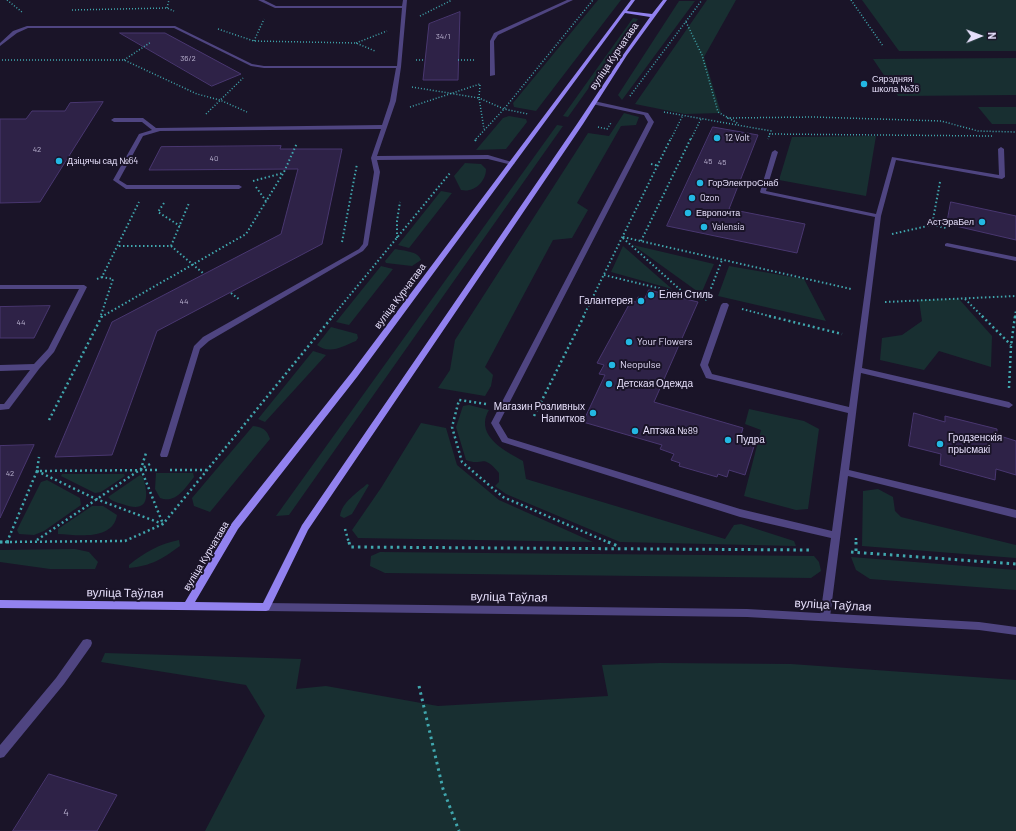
<!DOCTYPE html>
<meta charset="utf-8">
<style>
body{margin:0}
#map{position:relative;width:1016px;height:831px;overflow:hidden;background:#1a1428;font-family:Barlow,sans-serif}
canvas{display:block}
.north{position:absolute;left:960px;top:16px;width:40px;height:40px;-webkit-text-stroke:3px #1a1428;paint-order:stroke;rotate:89deg;font-size:11px;font-weight:700;line-height:16px;text-align:center;color:#e6dffb}
.north::after{content:'';display:block;margin:auto;width:14px;height:18px;background:#e6dffb;clip-path:polygon(50% 0,100% 100%,50% 72%,0 100%)}
</style>
<div id="map">
<canvas width="1016" height="831"></canvas>
<div class="north">N</div>
</div>
<script>
const ctx = document.querySelector('canvas').getContext('2d');
ctx.lineJoin = 'round';
function fill(path, color) { ctx.fillStyle = color; ctx.fill(path, 'evenodd'); }
function stroke(path, color, width, dash) { ctx.strokeStyle = color; ctx.lineWidth = width; ctx.lineCap = dash ? 'butt' : 'round'; ctx.setLineDash(dash || []); ctx.stroke(path); }
function drawText(font, color, halo, rows, align = 'center') {
  ctx.font = font + ' Barlow,sans-serif'; ctx.lineWidth = 4; ctx.setLineDash([]); ctx.textBaseline = 'middle'; ctx.strokeStyle = halo; ctx.fillStyle = color; for (const [text, x, y, turn = 0] of rows) {
    ctx.save(); ctx.translate(x, y); ctx.rotate((+turn || 0) * Math.PI / 180); ctx.textAlign = isNaN(turn) ? turn : align; if (halo) ctx.strokeText(text, 0, 0); ctx.fillText(text, 0, 0); ctx.restore();
  }
}
const green = new Path2D(`
 M 598,0 L 621,0 L 536,111 L 514,107 L 513,103 Z
 M 707,0 L 736,0 L 704,57 L 721,113 L 685,114 L 635,104 Z
 M 862,0 L 1016,0 L 1016,51 L 899,51 Z
 M 679,1 L 695,1 L 622,100 L 618,95 Z
 M 633,18 L 638,19 L 568,117 L 563,116 Z
 M 1016,58 L 1016,95 L 898,96 L 873,59 Z
 M 978,107 L 1016,107 L 1016,124 L 992,124 Z
 M 624,113 L 639,117 L 636,125 L 621,126 L 577,203 L 588,210 L 572,238 L 553,240 L 485,367 L 493,375 L 491,386 L 485,396 L 438,388 L 450,370 L 455,340 L 588,133 L 609,136 Z
 M 509,116 L 526,119 L 527,122 L 506,149 L 476,150 L 503,118 Z
 M 557,125 L 563,126 L 289,515 L 276,516 Z
 M 876,136 L 866,196 L 779,180 L 792,137 Z
 M 465,163 L 481,164 L 486,169 C 486,182 474,193 461,190 L 454,176 Z
 M 441,191 L 452,193 L 409,248 L 398,245 Z
 M 633,245 L 714,264 L 701,294 Z
 M 623,246 L 672,289 L 611,272 Z
 M 395,249 C 404,251 418,251 421,260 L 412,266 L 386,263 L 385,261 Z
 M 381,266 L 393,269 L 349,325 L 336,322 Z
 M 729,266 L 804,279 L 826,321 L 718,296 Z
 M 959,299 L 992,336 L 991,367 L 939,351 L 924,370 L 880,360 L 882,338 L 902,335 L 922,321 L 919,300 Z
 M 331,327 L 357,334 L 358,338 L 356,341 C 343,346 330,355 317,345 Z
 M 313,351 L 326,355 L 265,422 L 258,419 Z
 M 469,405 L 489,410 C 487,413 485,418 485,422 C 484,441 509,453 523,461 L 526,479 L 725,539 L 734,525 L 741,524 L 794,541 L 796,546 L 620,542 L 506,494 L 495,486 L 499,482 L 499,473 C 482,452 483,467 466,460 L 456,427 L 463,406 Z
 M 749,409 L 804,421 L 819,429 L 808,509 L 796,510 L 744,496 L 761,430 L 745,424 Z
 M 421,423 L 446,428 L 457,465 L 499,500 L 593,542 L 358,538 L 352,530 L 381,488 Z
 M 253,426 C 263,427 267,430 270,439 L 210,512 L 194,506 L 192,498 Z
 M 156,473 L 193,473 L 194,477 C 185,488 176,504 160,498 L 155,489 Z
 M 62,474 L 124,474 L 125,476 L 101,492 L 95,493 L 61,476 Z
 M 140,475 L 143,477 C 149,497 149,514 122,504 C 116,502 111,501 108,497 Z
 M 47,480 L 80,498 L 81,505 L 44,531 L 34,535 L 19,534 L 17,530 L 41,482 Z
 M 367,484 L 369,485 L 352,514 L 344,518 L 340,516 C 342,502 357,493 367,484 Z
 M 878,489 L 893,497 L 895,511 L 901,517 L 1016,545 L 1016,558 L 862,546 L 863,491 Z
 M 92,506 L 103,506 L 117,515 C 113,541 77,535 58,534 L 58,529 Z
 M 179,540 L 180,546 C 162,559 151,566 129,568 L 129,565 C 145,552 159,544 179,540 Z
 M 75,549 L 89,552 L 98,562 L 95,569 L 50,569 L 0,562 L 0,550 Z
 M 380,552 L 814,556 L 819,562 L 821,571 L 811,578 L 385,573 L 370,566 L 371,556 Z
 M 851,557 L 1016,570 L 1016,590 L 870,579 L 856,570 Z
 M 105,653 L 301,659 L 296,689 L 326,686 L 438,706 L 608,696 L 602,665 L 660,663 L 791,664 L 1016,680 L 1016,831 L 205,831 L 265,716 L 246,685 L 101,662 Z`);
const building = new Path2D(`
 M 460,12 L 458,80 L 423,80 L 429,24 Z
 M 120,33 L 165,33 L 241,74 L 212,86 Z
 M 103,102 L 40,202 L 0,203 L 0,119 L 26,119 L 32,111 L 65,111 L 70,103 Z
 M 713,127 L 758,135 L 729,209 L 805,224 L 797,253 L 667,226 Z
 M 281,146 L 280,149 L 342,149 L 322,244 L 157,331 L 112,455 L 55,457 L 112,322 L 281,234 L 298,169 L 149,170 L 161,147 Z
 M 951,202 L 1016,216 L 1016,240 L 947,224 Z
 M 649,290 L 698,302 L 654,402 L 743,428 L 741,435 L 756,440 L 745,475 L 729,470 L 727,477 L 718,474 L 717,477 L 679,466 L 680,463 L 671,460 L 674,454 L 660,449 L 662,445 L 583,422 L 605,375 L 599,374 L 604,365 L 597,363 L 631,301 L 636,302 L 638,297 L 644,299 Z
 M 50,306 L 34,338 L 0,338 L 0,307 Z
 M 914,413 L 945,422 L 945,416 L 997,429 L 997,435 L 1016,441 L 1016,475 L 996,469 L 995,480 L 940,465 L 941,454 L 909,446 Z
 M 34,445 L 0,518 L 0,446 Z
 M 49,774 L 117,795 L 97,831 L 13,831 Z`);
const pathFar3 = new Path2D(`
 M 7,0 L 22,12
 M 851,0 L 883,46
 M 167,8 L 169,0
 M 72,10 L 167,8 L 174,11
 M 420,16 L 452,0
 M 686,22 L 702,55 L 718,112 L 739,124
 M 218,29 L 254,41 L 356,43 L 375,51
 M 254,41 L 264,19
 M 356,43 L 387,31
 M 2,60 L 124,60 L 197,94 L 220,100 L 247,112
 M 124,60 L 151,42
 M 416,60 L 425,60
 M 458,60 L 476,60
 M 480,85 L 479,98 L 504,109 L 528,114
 M 412,87 L 479,98 L 484,129
 M 630,96 L 702,0
 M 410,107 L 480,84
 M 664,112 L 771,131 L 768,139
 M 206,114 L 243,78
 M 727,118 L 814,117 L 941,121 L 978,131 L 1016,132
 M 598,127 L 607,129 L 611,123
 M 769,134 L 992,136
 M 476,139 L 504,109 L 593,0
 M 671,139 L 683,115
 M 691,139 L 701,119`);
const pathFar2 = new Path2D(`
 M 475,141 L 477,138
 M 651,164 L 659,166
 M 253,181 L 283,173
 M 940,182 L 932,225 L 947,228
 M 256,187 L 266,201
 M 164,203 L 158,212 L 180,226
 M 892,234 L 932,225
 M 623,237 L 851,289
 M 397,238 L 397,221 L 400,202
 M 623,238 L 686,295
 M 641,241 L 691,138
 M 342,242 L 357,164
 M 119,246 L 171,246 L 204,274
 M 171,246 L 189,203
 M 604,275 L 708,300
 M 97,279 L 102,277 L 139,202
 M 231,293 L 240,300
 M 708,296 L 722,260
 M 965,299 L 983,317
 M 885,302 L 1016,296
 M 742,309 L 773,317
 M 101,315 L 113,279 L 102,277
 M 101,317 L 246,234 L 284,172 L 297,143
 M 332,317 L 450,173
 M 583,317 L 671,138
 M 1015,317 L 1016,309`);
const pathFar1 = new Path2D(`
 M 769,316 L 842,334
 M 982,316 L 1011,345
 M 1009,388 L 1011,346 L 1015,316
 M 486,404 L 459,400 L 452,427 L 462,462 L 503,497 L 610,543
 M 534,416 L 584,316
 M 49,420 L 102,316
 M 150,464 L 141,469 L 163,524
 M 157,470 L 37,471 L 96,499 L 163,524
 M 170,470 L 207,470
 M 345,529 L 349,543
 M 856,538 L 856,543
 M 37,540 L 141,469 L 146,453
 M 0,542 L 125,541 L 163,524 L 333,316
 M 7,542 L 37,471 L 39,457`);
const path = new Path2D(`
 M 0,542 L 12,542
 M 349,542 L 350,547 L 812,550
 M 608,542 L 620,547
 M 856,542 L 856,551
 M 851,552 L 1016,564
 M 419,686 L 443,789 L 459,831`);
const service = new Path2D(`
 M 258,0 L 264,0 L 276,6 L 402,6 L 403,0 L 407,0 L 401,67 L 396,101 L 377,156 L 488,155 L 515,163 L 512,165 L 488,159 L 377,160 L 380,172 L 368,245 L 363,251 L 209,341 L 200,349 L 168,455 L 167,457 L 161,457 L 160,455 L 194,346 L 203,337 L 359,249 L 363,244 L 374,172 L 371,158 L 381,129 L 160,131 L 143,136 L 119,180 L 127,185 L 239,185 L 242,187 L 239,189 L 126,189 L 113,180 L 139,134 L 152,130 L 142,122 L 114,122 L 111,120 L 114,118 L 143,118 L 156,128 L 382,125 L 390,101 L 396,68 L 264,68 L 251,66 L 174,28 L 28,28 L 17,33 L 0,46 L 0,43 L 13,31 L 27,26 L 175,26 L 252,64 L 264,66 L 397,66 L 402,8 L 275,8 Z
 M 567,0 L 573,0 L 498,35 L 494,41 L 495,75 L 490,76 L 490,41 L 494,33 Z
 M 594,101 L 648,113 L 654,122 L 499,423 L 508,438 L 740,509 L 832,531 L 848,413 L 706,378 L 700,365 L 721,305 L 723,303 L 727,303 L 729,305 L 708,365 L 712,374 L 849,407 L 875,217 L 761,193 L 760,192 L 772,152 L 775,150 L 778,152 L 766,191 L 876,214 L 892,157 L 999,175 L 998,149 L 1001,147 L 1004,149 L 1005,177 L 1002,179 L 896,160 L 881,216 L 862,368 L 1009,402 L 1013,405 L 1009,408 L 861,373 L 849,470 L 1016,510 L 1016,518 L 848,476 L 830,617 L 828,620 L 825,621 L 822,620 L 820,617 L 831,538 L 740,517 L 502,442 L 491,423 L 648,122 L 644,115 L 592,104 L 592,102 Z
 M 947,243 L 1016,257 L 1016,261 L 945,246 L 945,244 Z
 M 0,285 L 84,285 L 87,287 L 54,352 L 39,369 L 9,409 L 0,410 L 0,404 L 4,404 L 30,370 L 0,371 L 0,365 L 34,364 L 48,349 L 79,289 L 0,289 Z
 M 87,639 L 91,640 L 92,643 L 91,646 L 64,684 L 4,757 L 0,758 L 0,745 L 56,678 L 83,640 Z`);
const tertiary = new Path2D(`
 M 266,603 L 747,609 L 979,622 L 1016,627 L 1016,635 L 979,630 L 747,617 L 266,611 L 263,610 L 261,607 L 263,604 Z`);
const secondary = new Path2D(`
 M 631,0 L 635,0 L 627,11 L 652,14 L 663,0 L 667,0 L 627,55 L 583,124 L 308,530 L 269,610 L 266,611 L 0,608 L 0,600 L 185,602 L 232,523 L 351,373 ZM 625,13 L 650,17 L 623,55 L 577,124 L 302,525 L 263,603 L 195,602 L 238,529 L 357,377 Z`);
const markers = [
 [864,84,4,"#23b8e3"],
 [717,138,4,"#23b8e3"],
 [59,161,4,"#23b8e3"],
 [700,183,4,"#23b8e3"],
 [692,198,4,"#23b8e3"],
 [688,213,4,"#23b8e3"],
 [982,222,4,"#23b8e3"],
 [704,227,4,"#23b8e3"],
 [651,295,4,"#23b8e3"],
 [641,301,4,"#23b8e3"],
 [629,342,4,"#23b8e3"],
 [612,365,4,"#23b8e3"],
 [609,384,4,"#23b8e3"],
 [593,413,4,"#23b8e3"],
 [635,431,4,"#23b8e3"],
 [728,440,4,"#23b8e3"],
 [940,444,4,"#23b8e3"]
];
const numberNames = [
 ["34/1",443,36],
 ["36/2",188,58],
 ["42",37,149],
 ["40",214,158],
 ["45",708,161],
 ["45",722,162],
 ["44",184,301],
 ["44",21,322],
 ["42",10,473]
];
const farPoinames = [
 ["Сярэдняя",872,79],
 ["школа №36",872,89],
 ["12 Volt",725,138],
 ["Дзіцячы сад №64",67,161],
 ["ГорЭлектроСнаб",708,183],
 ["Ozon",700,198],
 ["Европочта",696,213],
 ["АстЭраБел",974,222,"right"],
 ["Valensia",712,227]
];
const streetNames = [
 ["вуліца Курчатава",614,56,-56],
 ["вуліца Курчатава",400,296,-53],
 ["вуліца Курчатава",206,556,-59]
];
const poiNames = [
 ["Елен Стиль",659,295],
 ["Галантерея",633,301,"right"],
 ["Your Flowers",637,342],
 ["Neopulse",620,365],
 ["Детская Одежда",617,384],
 ["Магазин Розливных",585,407,"right"],
 ["Напитков",585,419,"right"],
 ["Аптэка №89",643,431],
 ["Гродзенскія",948,438],
 ["прысмакі",948,450],
 ["Пудра",736,440]
];
const nearNumbernames = [
 ["4",66,813]
];
const nearStreetnames = [
 ["вуліца Таўлая",125,593,1],
 ["вуліца Таўлая",509,597,1],
 ["вуліца Таўлая",833,605,3]
];
fill(green, '#182f31');
fill(building, '#2e2247');
stroke(building, '#493770', 1);
stroke(pathFar3, '#40a7ae', 1.5, [1, 2]);
stroke(pathFar2, '#40a7ae', 2, [1.5, 2.5]);
stroke(pathFar1, '#40a7ae', 2.5, [2, 3]);
stroke(path, '#40a7ae', 3, [2.5, 4]);
fill(service, '#4f4581');
fill(tertiary, '#4f4581');
fill(secondary, '#9282ef');
for (const [x, y, r, color] of markers) { const dot = new Path2D(); dot.arc(x, y, r, 0, 2 * Math.PI); ctx.fillStyle = color; ctx.fill(dot); stroke(dot, '#1a1428', 1.5); }
drawText('8px', '#b8b0ce', null, numberNames);
drawText('9px', '#e6dffb', '#1a1428', farPoinames, 'left');
drawText('10px', '#e6dffb', '#1a1428', streetNames);
drawText('10px', '#e6dffb', '#1a1428', poiNames, 'left');
drawText('10px', '#b8b0ce', null, nearNumbernames);
drawText('12px', '#e6dffb', '#1a1428', nearStreetnames);
</script>
